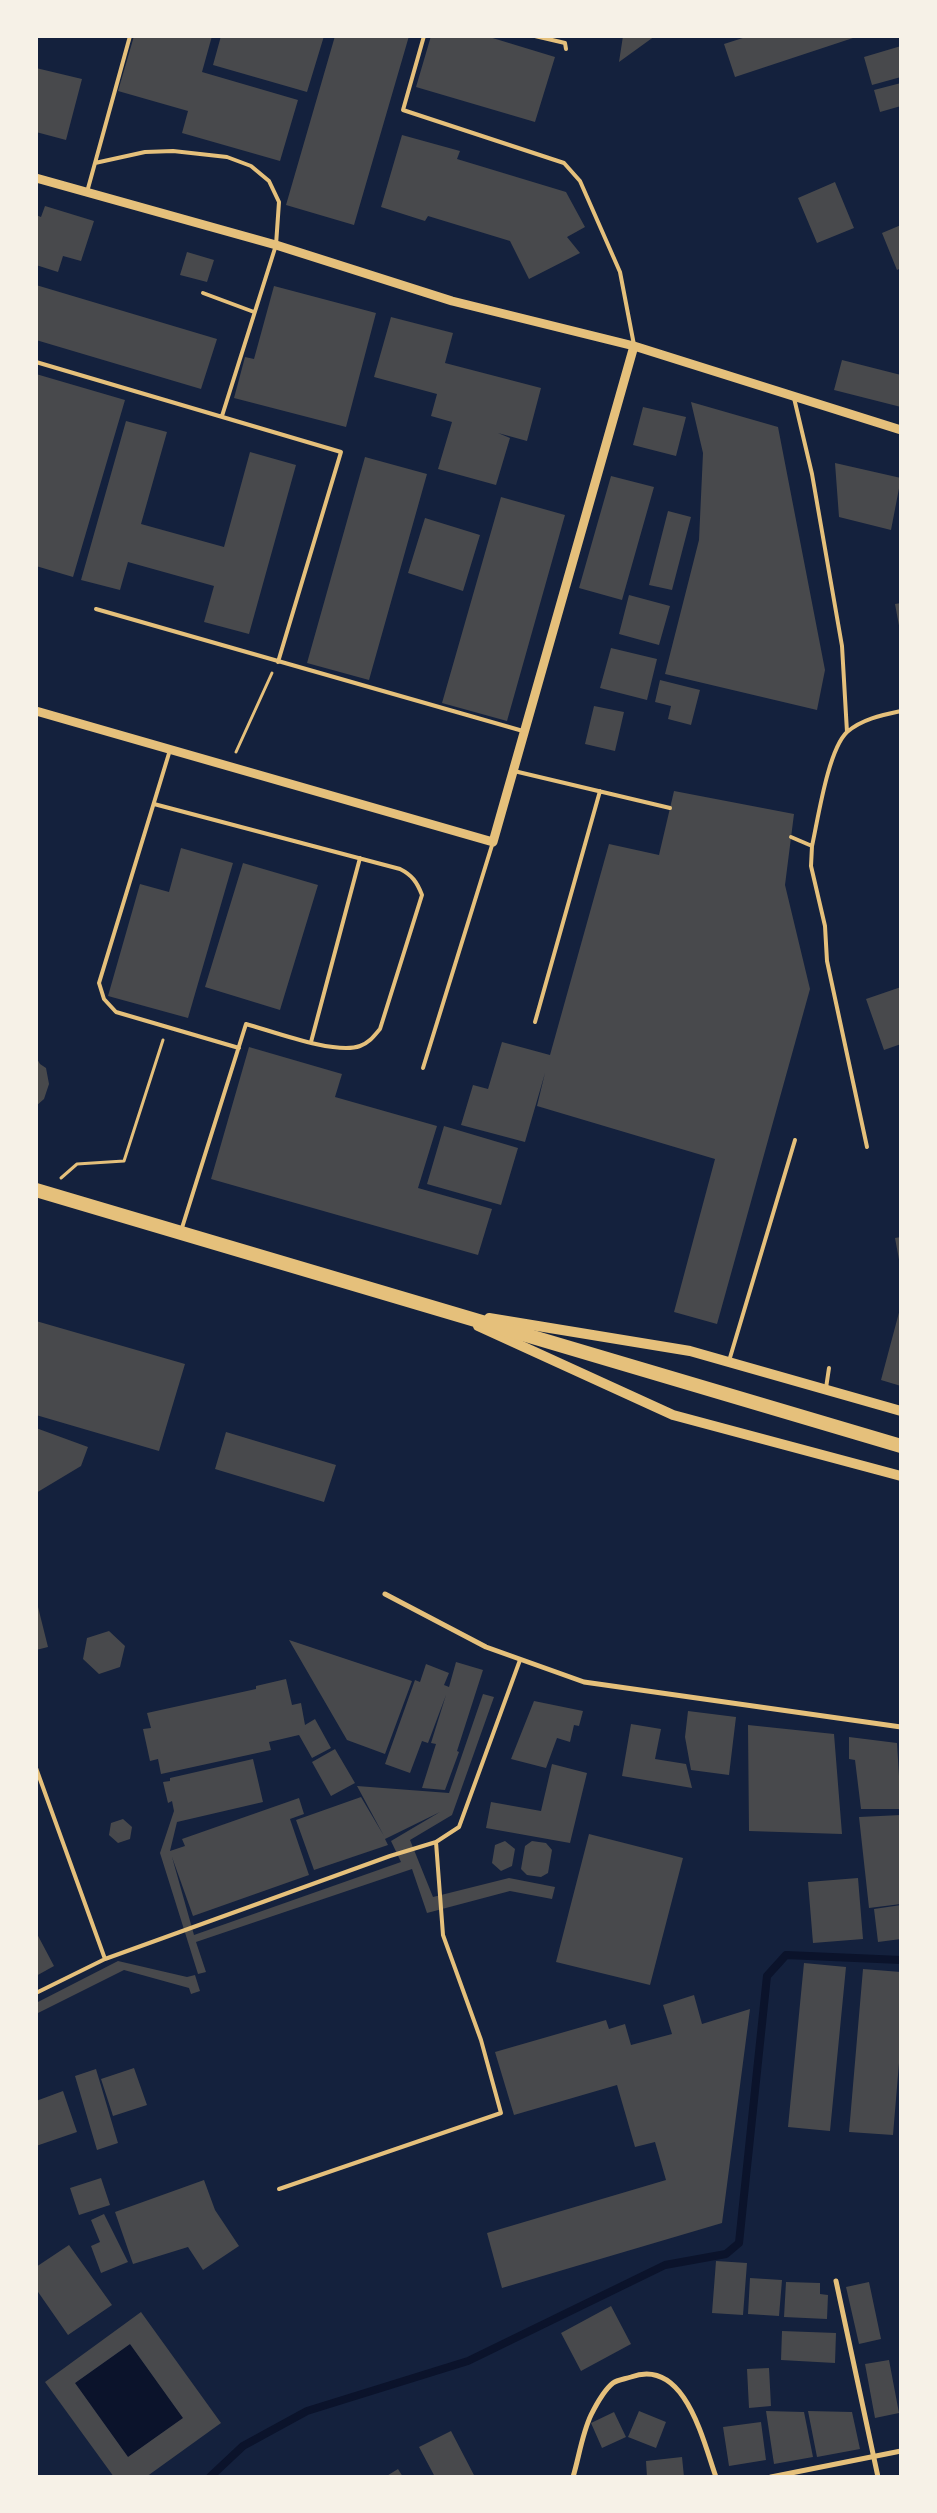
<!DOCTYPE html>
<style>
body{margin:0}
#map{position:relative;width:937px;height:2513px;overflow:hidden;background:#14213d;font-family:Mulish,sans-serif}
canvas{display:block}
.frame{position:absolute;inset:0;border:38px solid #f6f1e7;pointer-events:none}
</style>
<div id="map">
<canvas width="937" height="2513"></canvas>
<div class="frame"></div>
</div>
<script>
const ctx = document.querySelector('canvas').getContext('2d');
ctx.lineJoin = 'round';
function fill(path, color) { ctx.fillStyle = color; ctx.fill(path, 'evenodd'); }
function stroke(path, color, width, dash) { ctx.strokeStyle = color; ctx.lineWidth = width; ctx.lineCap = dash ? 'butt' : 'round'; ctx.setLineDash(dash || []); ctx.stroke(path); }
const water = new Path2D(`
 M 130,2344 L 183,2418 L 128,2457 L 75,2383 Z`);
const stream = new Path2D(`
 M 210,2477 L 243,2446 L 307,2411 L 468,2361 L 665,2265 L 726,2254 L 739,2243 L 767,1976 L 786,1955 L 901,1960`);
const building = new Path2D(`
 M 134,36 L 212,36 L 202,72 L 298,100 L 280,161 L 182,133 L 188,111 L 118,91 Z
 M 221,36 L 324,36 L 307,92 L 213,65 Z
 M 335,36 L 409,36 L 354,225 L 286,205 Z
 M 431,36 L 486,36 L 555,57 L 535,122 L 416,87 Z
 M 623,36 L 655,36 L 619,62 Z
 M 749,36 L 856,36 L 856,37 L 735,77 L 724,44 Z
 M 901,46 L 901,77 L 872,85 L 864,57 Z
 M 36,68 L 82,79 L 66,140 L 36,132 Z
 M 901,83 L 901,106 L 880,112 L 874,90 Z
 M 402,135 L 460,151 L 457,159 L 566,192 L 585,227 L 567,237 L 580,253 L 529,279 L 510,241 L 428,216 L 425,221 L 381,207 Z
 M 835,182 L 854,228 L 817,243 L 798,198 Z
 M 45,206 L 94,221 L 81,261 L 63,256 L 58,272 L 36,265 L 36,215 L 41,217 Z
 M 901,225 L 901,268 L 897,270 L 882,233 Z
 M 187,252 L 214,260 L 207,282 L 180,275 Z
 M 36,285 L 217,339 L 201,389 L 36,340 Z
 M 274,286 L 376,313 L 346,427 L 234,398 L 245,357 L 254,359 Z
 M 391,317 L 453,333 L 445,363 L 541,388 L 527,441 L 498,433 L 510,438 L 496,485 L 438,469 L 452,422 L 431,416 L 437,394 L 374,377 Z
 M 842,360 L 901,375 L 901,407 L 834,390 Z
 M 36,374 L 125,400 L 73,577 L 36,566 Z
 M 691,402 L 778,427 L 825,670 L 817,710 L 665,674 L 699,540 L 703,453 Z
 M 643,407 L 686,417 L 676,456 L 633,445 Z
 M 126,421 L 167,432 L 141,524 L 224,547 L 250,452 L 296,465 L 249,634 L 204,622 L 214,586 L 128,562 L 120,590 L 81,580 Z
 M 365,457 L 427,474 L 369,680 L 307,663 Z
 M 835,463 L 901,478 L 891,530 L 839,517 Z
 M 611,476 L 654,487 L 622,600 L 579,588 Z
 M 501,497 L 565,515 L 507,721 L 442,703 Z
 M 668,511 L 691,517 L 672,590 L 649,585 Z
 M 425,518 L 480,535 L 463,591 L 408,573 Z
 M 629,595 L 670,606 L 659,645 L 619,634 Z
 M 901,603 L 901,631 L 900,631 L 895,604 Z
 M 611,648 L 657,659 L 647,700 L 600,688 Z
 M 660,680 L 700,690 L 691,725 L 668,719 L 671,706 L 655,702 Z
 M 594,706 L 624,712 L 615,751 L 585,744 Z
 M 674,791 L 794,814 L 785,885 L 810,989 L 717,1324 L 674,1312 L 715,1159 L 537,1106 L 545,1073 L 525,1142 L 461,1125 L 473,1085 L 488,1089 L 502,1042 L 550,1055 L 609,844 L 659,855 Z
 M 181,848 L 233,863 L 188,1018 L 108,996 L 140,884 L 169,892 Z
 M 243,863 L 318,885 L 280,1010 L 205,987 Z
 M 901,987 L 901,1044 L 884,1050 L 866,999 Z
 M 249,1047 L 342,1074 L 335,1097 L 437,1126 L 418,1188 L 492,1209 L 478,1255 L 211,1179 Z
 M 36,1057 L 40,1064 L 46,1068 L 49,1084 L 44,1099 L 36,1106 Z
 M 444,1126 L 518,1148 L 501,1205 L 427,1184 Z
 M 901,1237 L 901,1265 L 900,1265 L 895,1238 Z
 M 901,1305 L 901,1386 L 881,1380 Z
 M 36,1321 L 185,1364 L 159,1451 L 36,1415 Z
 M 36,1428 L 88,1447 L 81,1466 L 36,1493 Z
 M 226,1432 L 336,1465 L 324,1502 L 215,1469 Z
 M 36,1599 L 48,1647 L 36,1650 Z
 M 109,1631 L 125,1646 L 120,1667 L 99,1674 L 83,1659 L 87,1638 Z
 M 289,1640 L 412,1681 L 385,1754 L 347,1740 Z
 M 456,1662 L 483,1670 L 457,1751 L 459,1752 L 445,1790 L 422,1788 L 436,1744 L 431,1743 L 446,1695 L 428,1743 L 422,1741 L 410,1773 L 385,1764 L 415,1680 L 420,1682 L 426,1664 L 449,1673 L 444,1685 L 449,1687 Z
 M 286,1679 L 292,1705 L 301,1703 L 305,1725 L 315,1719 L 331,1748 L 312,1758 L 299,1735 L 269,1742 L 271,1750 L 161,1774 L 158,1759 L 150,1761 L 143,1729 L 151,1728 L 147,1713 L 256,1689 L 256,1686 Z
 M 483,1694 L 494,1697 L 452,1815 L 410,1840 L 433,1897 L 509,1878 L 555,1887 L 552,1899 L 510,1891 L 427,1913 L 412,1869 L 196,1942 L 206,1972 L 198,1974 L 160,1853 L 174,1811 L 172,1801 L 168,1803 L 163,1782 L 170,1781 L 170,1778 L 253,1759 L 263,1802 L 177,1822 L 170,1851 L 185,1846 L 182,1839 L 299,1798 L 304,1814 L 290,1819 L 309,1875 L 193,1916 L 172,1857 L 194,1935 L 401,1862 L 391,1841 L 440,1812 L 385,1839 L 388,1845 L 314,1870 L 296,1820 L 361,1797 L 384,1836 L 357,1786 L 449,1793 Z
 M 534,1701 L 583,1711 L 579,1726 L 574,1725 L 570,1742 L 557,1738 L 546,1768 L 511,1759 Z
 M 688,1711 L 736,1717 L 729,1775 L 691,1770 L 685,1737 Z
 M 631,1724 L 661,1729 L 655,1759 L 686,1764 L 692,1788 L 622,1776 Z
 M 748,1725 L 834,1734 L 842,1834 L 749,1831 Z
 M 849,1737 L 897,1743 L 901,1809 L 861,1809 L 855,1760 L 849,1759 Z
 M 335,1749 L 355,1783 L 331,1796 L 312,1762 Z
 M 552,1764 L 587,1773 L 570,1843 L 486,1828 L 491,1802 L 541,1811 Z
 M 901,1815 L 901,1904 L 869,1908 L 859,1817 Z
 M 123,1819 L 132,1827 L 130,1839 L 118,1843 L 109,1835 L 111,1823 Z
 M 589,1834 L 683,1858 L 650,1985 L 556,1962 Z
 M 505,1841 L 515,1849 L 512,1866 L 501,1871 L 492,1863 L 495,1845 Z
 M 532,1841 L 546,1843 L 552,1850 L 548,1873 L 541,1877 L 527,1875 L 521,1869 L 525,1846 Z
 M 858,1878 L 863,1939 L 813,1943 L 808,1882 Z
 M 901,1905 L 901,1939 L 878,1942 L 874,1909 Z
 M 36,1932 L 54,1966 L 36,1976 Z
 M 118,1961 L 187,1977 L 195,1975 L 200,1991 L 191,1994 L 189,1988 L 124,1970 L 36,2014 L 36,2003 Z
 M 804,1963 L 846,1967 L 830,2131 L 788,2127 Z
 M 863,1969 L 901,1972 L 901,2039 L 893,2135 L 849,2132 Z
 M 694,1995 L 702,2024 L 750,2009 L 722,2223 L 502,2288 L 487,2233 L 666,2180 L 655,2142 L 635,2147 L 617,2085 L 514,2115 L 495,2052 L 606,2020 L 609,2029 L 625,2024 L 631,2045 L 672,2034 L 663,2005 Z
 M 134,2068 L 147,2105 L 113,2116 L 101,2079 Z
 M 96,2069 L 118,2143 L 97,2150 L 75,2076 Z
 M 63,2091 L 77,2132 L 36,2146 L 36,2101 Z
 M 101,2178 L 110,2205 L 79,2215 L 70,2188 Z
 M 204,2180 L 215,2210 L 239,2246 L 203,2270 L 188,2247 L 133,2264 L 115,2212 Z
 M 104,2214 L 128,2262 L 101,2273 L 91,2246 L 100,2242 L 91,2220 Z
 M 69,2245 L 112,2305 L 68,2335 L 36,2289 L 36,2267 Z
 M 716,2261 L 747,2263 L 743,2315 L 712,2313 Z
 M 750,2278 L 782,2280 L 779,2316 L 748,2314 Z
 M 786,2282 L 820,2283 L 820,2294 L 828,2295 L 827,2319 L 784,2317 Z
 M 869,2282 L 881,2339 L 859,2344 L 846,2287 Z
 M 611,2306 L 631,2344 L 581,2371 L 561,2333 Z
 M 141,2312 L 221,2423 L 146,2477 L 114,2477 L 45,2382 ZM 130,2344 L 183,2418 L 128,2457 L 75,2383 Z
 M 782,2331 L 836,2333 L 835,2363 L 781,2360 Z
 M 889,2360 L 899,2413 L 875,2418 L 865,2364 Z
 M 769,2368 L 771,2406 L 749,2408 L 747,2369 Z
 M 639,2411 L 666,2422 L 656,2448 L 628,2437 Z
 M 766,2411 L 804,2412 L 813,2457 L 774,2464 Z
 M 808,2411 L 852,2412 L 860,2449 L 817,2457 Z
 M 614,2412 L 626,2437 L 602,2448 L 591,2423 Z
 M 761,2422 L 766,2460 L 729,2466 L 723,2427 Z
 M 451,2431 L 475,2477 L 435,2477 L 419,2447 Z
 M 682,2457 L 684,2477 L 647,2477 L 646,2461 Z
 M 398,2469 L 403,2477 L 385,2477 Z`);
const path = new Path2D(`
 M 236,752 L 272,673
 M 61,1178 L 77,1164 L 124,1161 L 163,1040`);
const service = new Path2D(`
 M 424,36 L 403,110 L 564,163 L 580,181 L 620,272 L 634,345
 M 535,36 L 565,43 L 566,49
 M 95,163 L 130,36
 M 87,192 L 95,163 L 145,152 L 173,151 L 227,157 L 251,166 L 269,181 L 279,202 L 276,245 L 222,416
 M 203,293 L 254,312
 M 36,362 L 341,452 L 278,662
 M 794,398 L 812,474 L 842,646 L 847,732
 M 96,609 L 523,731
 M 170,750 L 99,983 L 104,999 L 116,1012 L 239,1048
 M 514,771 L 670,808
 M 154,804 L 400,869 C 412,875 417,882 422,895 L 380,1029 C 374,1036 369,1043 360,1046 C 335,1055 272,1031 246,1024 L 181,1231
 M 791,837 L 812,846 L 811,866 L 825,926 L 827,961 L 867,1147
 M 812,846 C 818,819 828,750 847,732 C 862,719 882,715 901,711
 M 535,1022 L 600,791
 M 311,1042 L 360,858
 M 423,1068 L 493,842
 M 729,1361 L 795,1140
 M 826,1388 L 829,1368
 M 36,1768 L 105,1959
 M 36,1993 L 105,1959 L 390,1856 L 436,1842 L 459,1827 L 520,1660
 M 279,2189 L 501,2113 L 481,2040 L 443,1935 L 436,1842`);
const minor = new Path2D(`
 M 385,1594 L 486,1647 L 584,1682 L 901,1727
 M 836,2281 L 878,2477
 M 573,2477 C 579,2457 582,2434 591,2415 C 596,2405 604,2390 613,2383 C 617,2380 625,2379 631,2377 C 685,2357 703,2441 716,2477
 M 771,2477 L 901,2451`);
const tertiary = new Path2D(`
 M 36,178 L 276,245 L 452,301 L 634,346 L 901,430
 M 36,711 L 493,842 L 634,346`);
const secondary = new Path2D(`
 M 489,1318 L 690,1351 L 901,1411
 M 478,1326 L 673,1415 L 901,1476`);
const trunk = new Path2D(`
 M 36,1190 L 901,1446`);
fill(water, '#0b132b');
stroke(stream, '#0b132b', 8);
fill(building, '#48494c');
stroke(path, '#e5c07b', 3);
stroke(service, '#e5c07b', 4);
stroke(minor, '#e5c07b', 5);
stroke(tertiary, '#e5c07b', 9);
stroke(secondary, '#e5c07b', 10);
stroke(trunk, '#e5c07b', 14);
</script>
